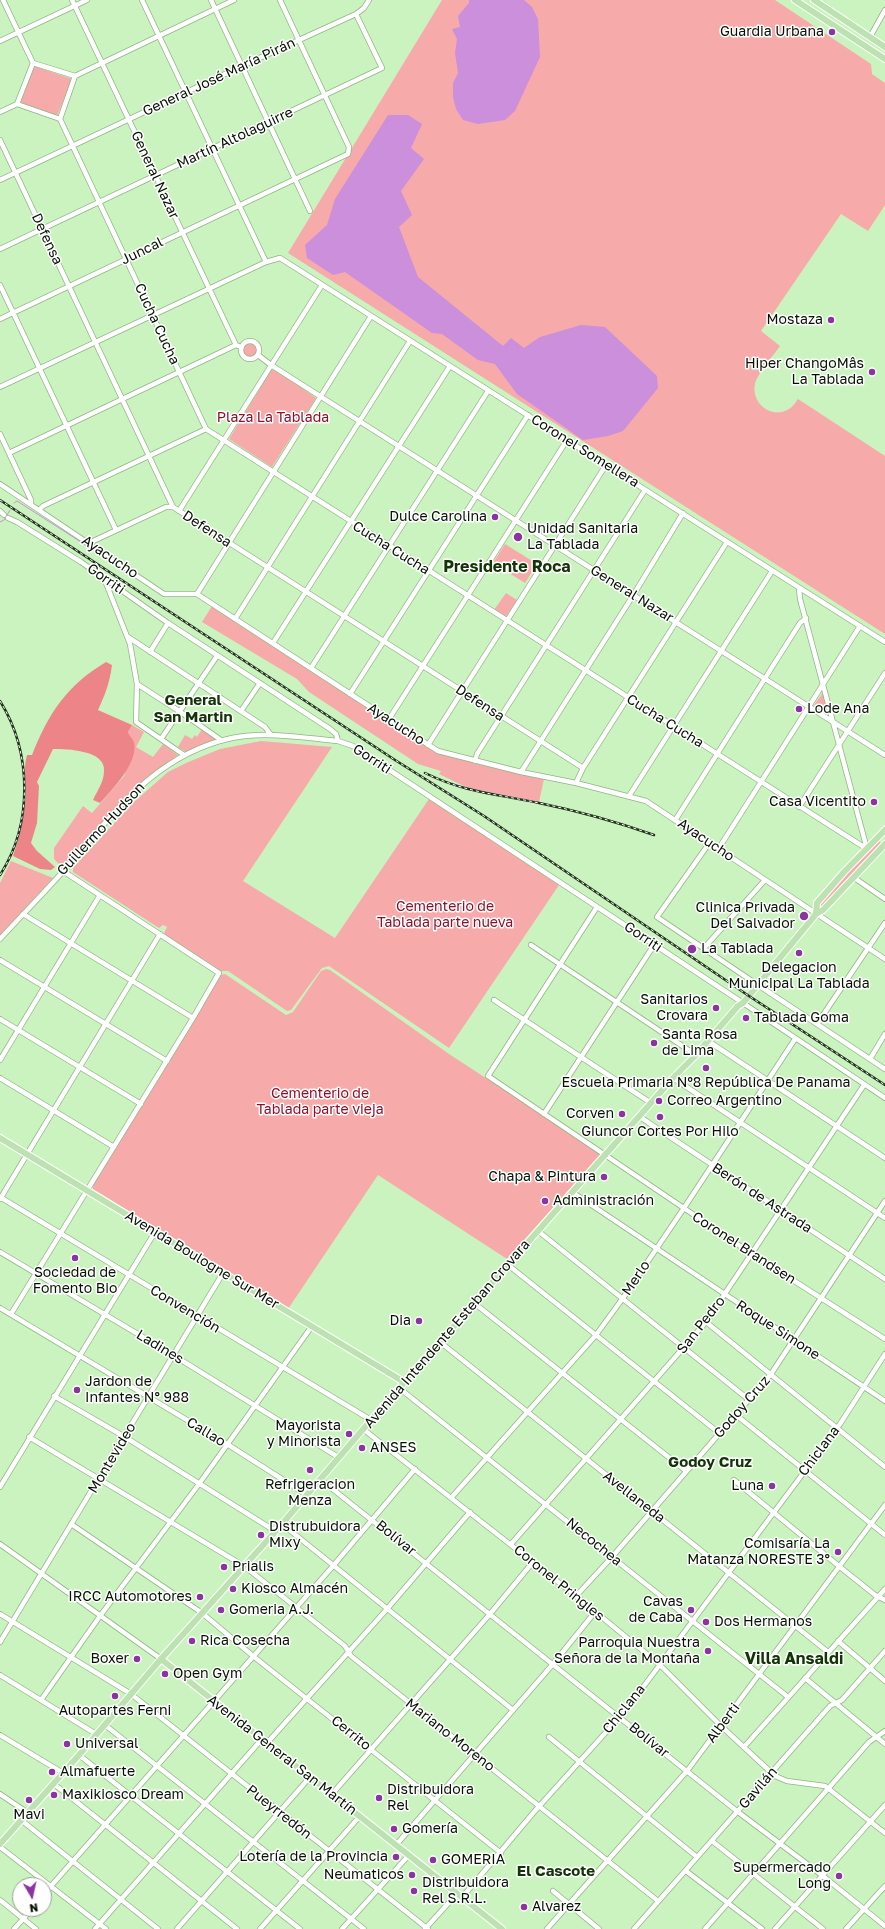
<!DOCTYPE html>
<meta charset="utf-8">
<style>
body{margin:0}
#map{position:relative;width:885px;height:1929px;overflow:hidden;background:#cbf3bf;font-family:"Golos Text",sans-serif}
canvas{display:block}
.north{position:absolute;left:12px;top:1877px;width:40px;height:40px;box-sizing:border-box;background:#fff;border:1px solid #9ba09a;border-radius:50%;rotate:171deg;font-size:11px;font-weight:700;line-height:16px;text-align:center;color:#051202}
.north::after{content:'';display:block;margin:auto;width:14px;height:18px;background:#8b34a1;clip-path:polygon(50% 0,100% 100%,50% 72%,0 100%)}
</style>
<div id="map">
<canvas width="885" height="1929"></canvas>
<div class="north">N</div>
</div>
<script>
const ctx = document.querySelector('canvas').getContext('2d');
ctx.lineJoin = 'round';
function fill(path, color) { ctx.fillStyle = color; ctx.fill(path, 'evenodd'); }
function stroke(path, color, width, dash) { ctx.strokeStyle = color; ctx.lineWidth = width; ctx.lineCap = dash ? 'butt' : 'round'; ctx.setLineDash(dash || []); ctx.stroke(path); }
function drawText(font, color, halo, rows, align = 'center') {
  ctx.font = font + ' "Golos Text",sans-serif'; ctx.lineWidth = 3; ctx.setLineDash([]); ctx.textBaseline = 'middle'; ctx.strokeStyle = halo; ctx.fillStyle = color; for (const [text, x, y, turn = 0] of rows) {
    ctx.save(); ctx.translate(x, y); ctx.rotate((+turn || 0) * Math.PI / 180); ctx.textAlign = isNaN(turn) ? turn : align; if (halo) ctx.strokeText(text, 0, 0); ctx.fillText(text, 0, 0); ctx.restore();
  }
}
const green = new Path2D(`
 M 442,0 L 775,0 L 871,64 L 872,74 L 885,83 L 885,205 L 868,231 L 841,214 L 761,331 L 780,346 C 774,355 757,374 755,384 C 751,402 770,419 787,410 C 792,408 795,403 798,399 L 885,456 L 885,634 L 288,253 Z
 M 34,66 L 72,79 L 57,116 L 19,103 Z
 M243 350a8 8 0 1 1 16 0a8 8 0 1 1-16 0Z
 M 271,370 L 276,370 L 316,398 L 272,467 L 229,439 Z
 M 505,544 L 537,564 L 525,583 L 493,563 Z
 M 506,593 L 517,600 L 507,615 L 505,616 L 494,610 Z
 M 212,606 L 437,752 L 544,779 L 539,802 L 468,788 L 439,774 L 441,771 L 418,764 L 309,692 L 297,679 L 202,622 Z
 M 823,693 L 828,713 L 814,705 Z
 M 132,725 L 144,732 L 136,747 L 153,757 L 163,744 L 178,755 C 131,787 100,825 62,867 L 54,859 L 54,848 L 83,806 L 92,813 L 124,776 L 134,742 L 128,732 Z
 M 202,729 L 216,740 L 186,752 L 178,747 L 185,735 L 192,739 L 195,735 L 197,737 Z
 M 261,741 L 332,747 L 243,881 L 335,938 L 429,799 L 559,885 L 449,1048 L 329,966 L 322,968 L 291,1010 L 287,1011 L 228,971 L 219,971 L 167,936 L 164,933 L 167,927 L 163,925 L 159,928 L 73,872 L 73,868 L 134,802 L 168,772 L 186,763 L 220,749 Z
 M 879,840 L 881,843 L 880,845 L 823,906 L 820,907 L 820,903 L 845,873 Z
 M 11,861 L 53,878 L 0,935 L 0,883 Z
 M 326,969 L 330,970 L 449,1054 L 599,1152 L 599,1156 L 507,1259 L 378,1175 L 288,1309 L 93,1189 L 93,1185 L 221,975 L 225,974 L 286,1015 L 293,1012 L 321,971 Z`);
const forest = new Path2D(`
 M 106,662 L 112,665 C 110,682 105,695 98,710 L 132,725 L 128,732 C 129,735 133,739 134,742 C 139,762 112,790 100,803 L 93,800 C 97,791 104,782 104,771 C 106,750 67,749 53,749 L 37,782 L 39,786 L 37,823 L 31,843 L 37,851 L 55,867 L 51,870 L 40,869 L 13,856 C 20,836 24,816 26,795 C 26,782 23,768 27,755 L 32,755 C 48,714 67,685 106,662 Z`);
const water = new Path2D(`
 M 469,0 L 524,0 L 532,7 L 538,19 L 540,57 L 515,111 L 505,120 L 478,124 L 463,120 L 456,109 L 453,97 L 453,83 L 458,73 L 455,53 L 457,39 L 452,29 L 460,27 L 458,16 L 469,3 Z
 M 388,115 L 408,115 L 422,124 L 411,148 L 424,159 L 401,191 L 412,215 L 399,227 L 418,277 L 503,346 L 511,338 L 524,348 L 540,337 L 581,325 L 605,327 L 657,376 L 658,388 L 623,431 L 608,436 L 583,440 L 517,394 L 495,364 L 478,360 L 442,334 L 432,333 L 345,272 L 333,275 L 307,258 L 305,245 L 327,225 L 335,199 Z`);
const stream = new Path2D(`
 M 14,503 L 17,501 L 95,551
 M 0,522 L 4,520 L 10,510`);
const minor = new Path2D(`
 M 3,0 L 33,63
 M 72,0 L 236,345 L 241,347
 M 142,0 L 266,262
 M 211,0 L 310,211
 M 870,37 L 885,10
 M 0,41 L 87,0
 M 33,63 L 75,76 L 234,0
 M 17,104 L 33,63
 M 0,112 L 17,104 L 60,119
 M 60,119 L 206,429 L 867,849
 M 60,119 L 75,76
 M 0,140 L 173,507 L 583,768
 M 0,180 L 242,66 L 356,14 L 364,8 L 369,0
 M 0,249 L 382,68 L 356,14
 M 0,285 L 116,530
 M 0,319 L 348,154 L 349,147 L 280,0
 M241 350a9 9 0 1 1 18 0a9 9 0 1 1-18 0Z
 M 258,355 L 271,365 L 885,755
 M 0,387 L 266,262 L 280,258 L 885,642
 M 0,434 L 31,500 L 31,504
 M 9,453 L 236,345
 M 0,484 L 164,594 L 197,594 L 438,751 L 521,772 L 576,783 L 646,801 L 885,959
 M 39,510 L 43,506 L 206,429
 M 0,511 L 4,515
 M 179,511 L 322,285
 M 8,518 L 17,522 L 81,562 L 168,623 L 330,729 L 336,734 L 338,741 L 353,746 L 740,1001
 M 89,543 L 166,507 L 173,507
 M 104,578 L 130,644 L 137,684 L 136,722 L 184,755
 M 799,588 L 800,599 L 867,849
 M 197,594 L 371,316
 M 235,619 L 410,341
 M 128,637 L 265,727 L 271,735
 M 273,643 L 450,366
 M 150,652 L 168,623
 M 311,668 L 488,391
 M 137,684 L 179,711 L 221,740
 M 350,694 L 528,415
 M 241,711 L 260,683
 M 389,719 L 567,440
 M 161,739 L 217,656
 M 428,745 L 606,465
 M 475,761 L 477,754 L 645,490
 M 521,772 L 634,594 L 683,513
 M 576,783 L 583,768 L 727,542
 M 629,796 L 772,571
 M 799,807 L 885,673
 M 676,819 L 800,623 L 806,618
 M 710,842 L 657,917 L 755,983
 M 719,848 L 860,626
 M 853,877 L 885,899
 M 597,907 L 488,1076 L 746,1250 L 885,1339
 M 23,914 L 193,1018
 M 0,939 C 22,915 45,892 66,868 C 114,813 156,754 232,738 C 265,731 306,738 338,741
 M 531,945 L 696,1055
 M 704,948 L 765,880
 M 0,960 L 167,1061
 M 758,985 L 885,1069
 M 494,1000 L 651,1103
 M 743,1003 L 885,1098
 M 0,1019 L 141,1104
 M 817,1024 L 885,923
 M 708,1041 L 885,1158
 M 870,1059 L 885,1034
 M 0,1060 L 100,895
 M 0,1078 L 114,1147
 M 673,1078 L 885,1218
 M 544,1114 L 654,945
 M 640,1117 L 885,1279
 M 572,1192 L 885,1401
 M 0,1197 L 371,1420
 M 0,1199 L 160,934
 M 538,1231 L 748,1399
 M 0,1252 L 173,1355 L 338,1457
 M 508,1265 L 719,1433
 M 474,1303 L 686,1471
 M 0,1308 L 227,1444 L 307,1495
 M 11,1314 L 193,1018 L 219,973 L 63,871
 M 706,1322 L 885,1467
 M 440,1342 L 828,1652
 M 399,1388 L 788,1697
 M 54,1396 L 125,1437 L 275,1531
 M 736,1415 L 885,1535
 M 363,1429 L 576,1596 L 659,1664 L 720,1725 L 775,1776 L 787,1781 L 825,1786 L 885,1833
 M 29,1437 L 244,1566 L 345,1646 L 351,1656 L 658,1901
 M 320,1479 L 738,1812 L 823,1876 L 885,1926
 M 734,1480 L 840,1567 L 875,1595 L 885,1600
 M 0,1487 L 155,1232
 M 451,1498 L 596,1335 L 623,1298 L 684,1208 L 795,1039
 M 71,1524 L 202,1613 L 253,1656 L 501,1853
 M 282,1524 L 513,1710
 M 0,1544 L 161,1659
 M 511,1544 L 706,1322 L 864,1085
 M 576,1596 L 612,1557 L 771,1374 L 885,1201
 M 0,1614 L 131,1694 L 428,1929
 M 838,1641 L 885,1681
 M 0,1642 L 223,1273
 M 0,1675 L 96,1734
 M 805,1678 L 885,1744
 M 41,1700 L 100,1616 L 199,1484 L 312,1326
 M 105,1725 L 364,1929
 M 0,1735 L 63,1773
 M 549,1737 L 697,1857
 M 267,1743 L 387,1609 L 470,1512
 M 744,1747 L 885,1589
 M 79,1755 L 300,1929
 M 54,1784 L 237,1929
 M 0,1794 L 28,1813
 M 332,1794 L 490,1614 L 533,1562
 M 21,1820 L 158,1929
 M 712,1841 L 823,1929
 M 396,1845 L 553,1664 L 595,1612
 M 0,1847 L 106,1929
 M 686,1871 L 762,1929
 M 553,1891 L 599,1929
 M 44,1894 L 333,1566 L 415,1469
 M 0,1900 L 36,1929
 M 14,1929 L 32,1909
 M 95,1929 L 262,1739
 M 177,1929 L 310,1777
 M 260,1929 L 360,1816
 M 342,1929 L 409,1855
 M 425,1929 L 453,1898 L 465,1894 L 534,1812 L 626,1710 L 840,1424 L 885,1354
 M 547,1929 L 687,1771 L 885,1505
 M 634,1929 L 830,1706 L 842,1700 L 885,1651
 M 705,1929 L 869,1742 L 885,1731
 M 775,1929 L 885,1805
 M 846,1929 L 885,1886`);
const major = new Path2D(`
 M 795,0 L 885,59
 M 814,0 L 885,47
 M 816,914 L 817,903 L 844,872 L 885,830
 M 0,1138 L 404,1382
 M 161,1659 L 502,1929
 M 0,1844 L 79,1755 L 161,1659 L 282,1524 L 371,1420 L 673,1078 L 694,1057 L 738,1006 L 743,1003 L 816,914 L 823,910 L 885,844`);
const rail = new Path2D(`
 M 0,500 L 395,760 L 484,816 L 749,996 L 885,1085
 M 0,701 C 32,752 33,824 0,875
 M 425,773 C 466,793 497,794 539,803 C 578,811 617,822 654,835`);
const markers = [
 [832,32,4,"#8b34a1"],
 [831,320,4,"#8b34a1"],
 [872,372,4,"#8b34a1"],
 [495,517,4,"#8b34a1"],
 [518,537,5,"#8b34a1"],
 [799,709,4,"#8b34a1"],
 [874,802,4,"#8b34a1"],
 [804,916,5,"#8b34a1"],
 [692,949,5,"#8b34a1"],
 [799,953,4,"#8b34a1"],
 [716,1008,4,"#8b34a1"],
 [746,1018,4,"#8b34a1"],
 [654,1043,4,"#8b34a1"],
 [706,1068,4,"#8b34a1"],
 [659,1101,4,"#8b34a1"],
 [622,1114,4,"#8b34a1"],
 [660,1117,4,"#8b34a1"],
 [604,1177,4,"#8b34a1"],
 [545,1201,4,"#8b34a1"],
 [75,1258,4,"#8b34a1"],
 [419,1321,4,"#8b34a1"],
 [77,1390,4,"#8b34a1"],
 [349,1434,4,"#8b34a1"],
 [362,1448,4,"#8b34a1"],
 [310,1470,4,"#8b34a1"],
 [772,1486,4,"#8b34a1"],
 [261,1535,4,"#8b34a1"],
 [838,1552,4,"#8b34a1"],
 [224,1567,4,"#8b34a1"],
 [233,1589,4,"#8b34a1"],
 [200,1597,4,"#8b34a1"],
 [221,1610,4,"#8b34a1"],
 [691,1610,4,"#8b34a1"],
 [706,1622,4,"#8b34a1"],
 [192,1641,4,"#8b34a1"],
 [708,1651,4,"#8b34a1"],
 [137,1659,4,"#8b34a1"],
 [165,1674,4,"#8b34a1"],
 [115,1696,4,"#8b34a1"],
 [67,1744,4,"#8b34a1"],
 [52,1772,4,"#8b34a1"],
 [54,1795,4,"#8b34a1"],
 [379,1798,4,"#8b34a1"],
 [29,1800,4,"#8b34a1"],
 [394,1829,4,"#8b34a1"],
 [396,1857,4,"#8b34a1"],
 [433,1860,4,"#8b34a1"],
 [412,1875,4,"#8b34a1"],
 [839,1876,4,"#8b34a1"],
 [414,1891,4,"#8b34a1"],
 [524,1907,4,"#8b34a1"]
];
const poiNames = [
 ["Guardia Urbana",824,32,"right"],
 ["Mostaza",823,320,"right"],
 ["Hiper ChangoMâs",864,364,"right"],
 ["La Tablada",864,380,"right"],
 ["Dulce Carolina",487,517,"right"],
 ["Unidad Sanitaria",527,529],
 ["La Tablada",527,545],
 ["Lode Ana",807,709],
 ["Casa Vicentito",866,802,"right"],
 ["Clinica Privada",795,908,"right"],
 ["Del Salvador",795,924,"right"],
 ["La Tablada",701,949],
 ["Delegacion",799,968,"center"],
 ["Municipal La Tablada",799,984,"center"],
 ["Sanitarios",708,1000,"right"],
 ["Crovara",708,1016,"right"],
 ["Tablada Goma",754,1018],
 ["Santa Rosa",662,1035],
 ["de Lima",662,1051],
 ["Escuela Primaria Nº8 República De Panama",706,1083,"center"],
 ["Correo Argentino",667,1101],
 ["Corven",614,1114,"right"],
 ["Giuncor Cortes Por Hilo",660,1132,"center"],
 ["Chapa & Pintura",596,1177,"right"],
 ["Administración",553,1201],
 ["Sociedad de",75,1273,"center"],
 ["Fomento Bio",75,1289,"center"],
 ["Dia",411,1321,"right"],
 ["Jardon de",85,1382],
 ["Infantes N° 988",85,1398],
 ["Mayorista",341,1426,"right"],
 ["y Minorista",341,1442,"right"],
 ["ANSES",370,1448],
 ["Refrigeracion",310,1485,"center"],
 ["Menza",310,1501,"center"],
 ["Luna",764,1486,"right"],
 ["Distrubuidora",269,1527],
 ["Mixy",269,1543],
 ["Comisaría La",830,1544,"right"],
 ["Matanza NORESTE 3°",830,1560,"right"],
 ["Prialis",232,1567],
 ["Kiosco Almacén",241,1589],
 ["IRCC Automotores",192,1597,"right"],
 ["Cavas",683,1602,"right"],
 ["de Caba",683,1618,"right"],
 ["Gomeria A.J.",229,1610],
 ["Dos Hermanos",714,1622],
 ["Rica Cosecha",200,1641],
 ["Parroquia Nuestra",700,1643,"right"],
 ["Señora de la Montaña",700,1659,"right"],
 ["Boxer",129,1659,"right"],
 ["Open Gym",173,1674],
 ["Autopartes Ferni",115,1711,"center"],
 ["Universal",75,1744],
 ["Almafuerte",60,1772],
 ["Distribuidora",387,1790],
 ["Rel",387,1806],
 ["Maxikiosco Dream",62,1795],
 ["Mavi",29,1815,"center"],
 ["Gomería",402,1829],
 ["Lotería de la Provincia",388,1857,"right"],
 ["GOMERIA",441,1860],
 ["Supermercado",831,1868,"right"],
 ["Long",831,1884,"right"],
 ["Neumaticos",404,1875,"right"],
 ["Distribuidora",422,1883],
 ["Rel S.R.L.",422,1899],
 ["Alvarez",532,1907]
];
const streetNames = [
 ["General José María Pirán",219,77,-25],
 ["Martín Altolaguirre",235,138,-25],
 ["General Nazar",155,175,65],
 ["Defensa",47,239,65],
 ["Juncal",142,251,-26],
 ["Cucha Cucha",157,324,65],
 ["Coronel Somellera",585,451,32],
 ["Defensa",207,529,33],
 ["Cucha Cucha",391,548,32],
 ["Ayacucho",110,557,34],
 ["Gorriti",106,579,35],
 ["General Nazar",632,594,32],
 ["Defensa",480,703,33],
 ["Cucha Cucha",665,721,32],
 ["Ayacucho",396,724,33],
 ["Gorriti",372,759,33],
 ["Guillermo Hudson",101,829,-47],
 ["Ayacucho",706,840,34],
 ["Gorriti",643,937,34],
 ["Berón de Astrada",762,1198,33],
 ["Coronel Brandsen",744,1248,33],
 ["Avenida Boulogne Sur Mer",202,1260,31],
 ["Merlo",636,1278,-56],
 ["Convención",185,1309,31],
 ["San Pedro",701,1325,-52],
 ["Roque Simone",778,1330,33],
 ["Avenida Intendente Esteban Crovara",447,1334,-49],
 ["Ladines",160,1347,31],
 ["Godoy Cruz",742,1407,-49],
 ["Callao",206,1432,31],
 ["Chiclana",819,1451,-53],
 ["Montevideo",112,1458,-59],
 ["Avellaneda",634,1497,38],
 ["Bolívar",396,1538,39],
 ["Necochea",594,1542,39],
 ["Coronel Pringles",559,1583,39],
 ["Chiclana",624,1709,-51],
 ["Alberti",723,1723,-53],
 ["Cerrito",351,1733,39],
 ["Mariano Moreno",450,1735,38],
 ["Bolívar",649,1740,39],
 ["Avenida General San Martín",282,1755,38],
 ["Gavilán",758,1788,-49],
 ["Pueyrredón",279,1812,38]
];
const parkNames = [
 ["Plaza La Tablada",273,418],
 ["Cementerio de",445,907],
 ["Tablada parte nueva",445,923],
 ["Cementerio de",320,1094],
 ["Tablada parte vieja",320,1110]
];
const neighbourhoodNames = [
 ["General",193,700],
 ["San Martin",193,717],
 ["Godoy Cruz",710,1462],
 ["El Cascote",556,1871]
];
const quarterNames = [
 ["Presidente Roca",507,567],
 ["Villa Ansaldi",794,1659]
];
fill(green, '#f7aaaa');
fill(forest, '#ed8588');
fill(water, '#cb8fdc');
stroke(stream, '#cb8fdc', 1);
stroke(minor, '#8fb584', 6);
stroke(major, '#fff', 8);
stroke(minor, '#fff', 4.5);
stroke(major, '#bbe2b0', 6);
stroke(rail, '#21321d', 2.5);
stroke(rail, '#fff', 1, [3]);
for (const [x, y, r, color] of markers) { const dot = new Path2D(); dot.arc(x, y, r, 0, 2 * Math.PI); ctx.fillStyle = color; ctx.fill(dot); stroke(dot, '#fff', 1.5); }
drawText('14px', '#051202', '#fff', poiNames, 'left');
drawText('14px', '#051202', '#fff', streetNames);
drawText('14px', '#8d0f28', '#fff', parkNames);
drawText('bold 15px', '#133407', '#fff', neighbourhoodNames);
drawText('bold 16px', '#133407', '#fff', quarterNames);
</script>
